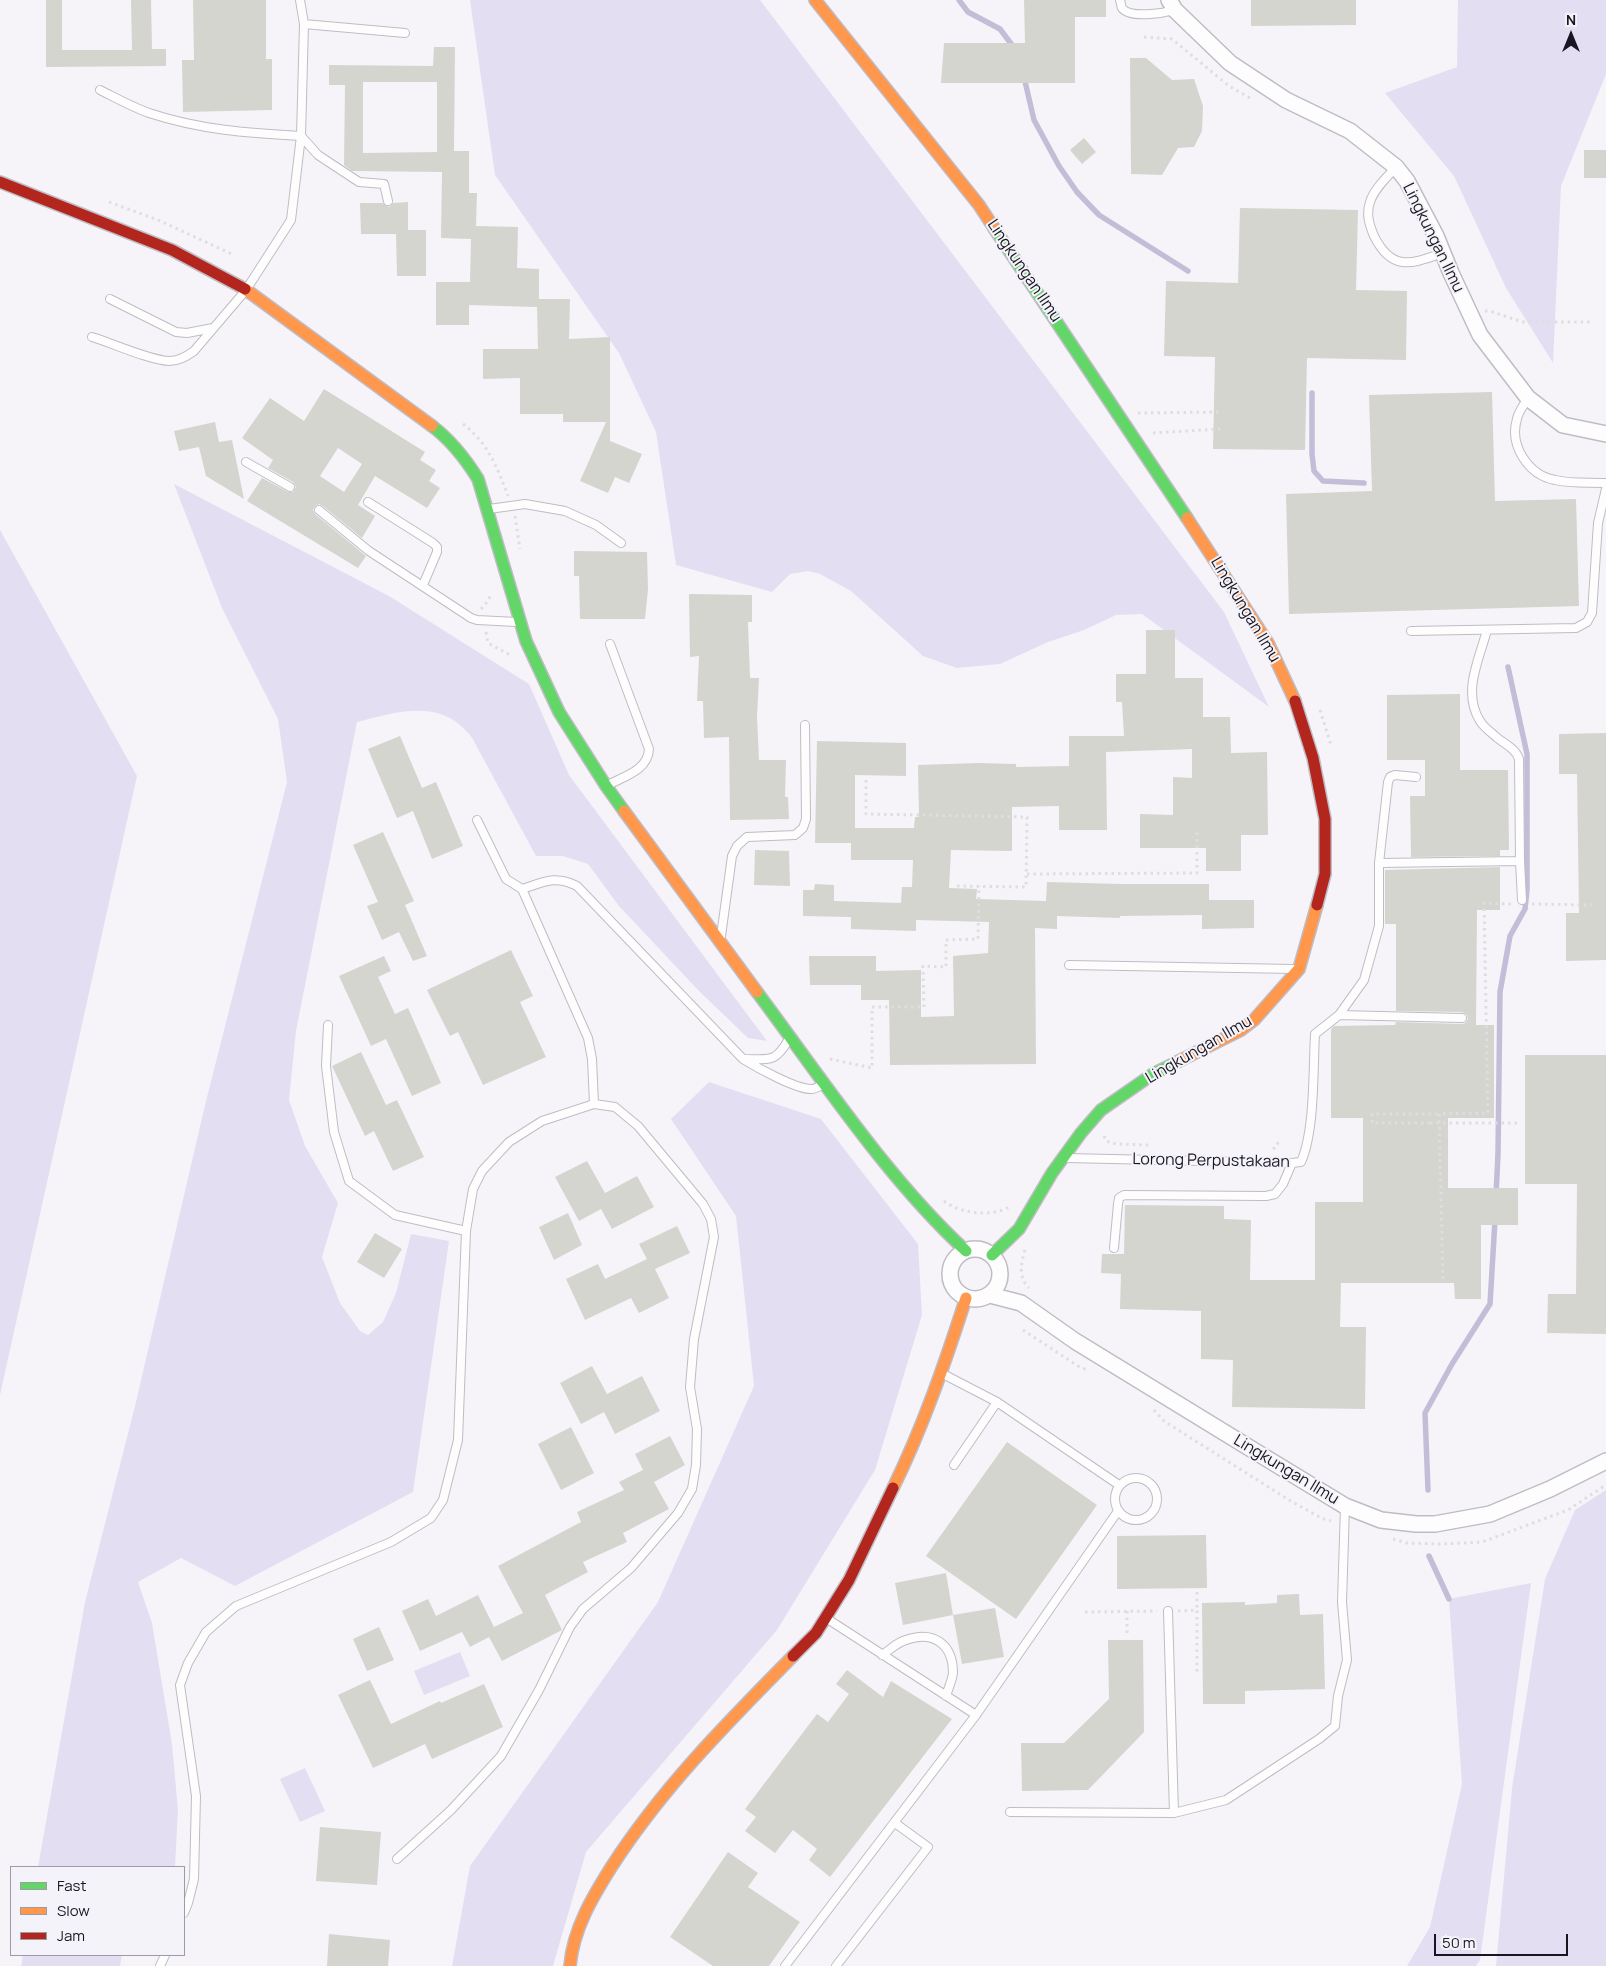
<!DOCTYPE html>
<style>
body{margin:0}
#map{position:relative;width:1606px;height:1966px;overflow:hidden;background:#f6f4f9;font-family:Manrope,sans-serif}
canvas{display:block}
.legend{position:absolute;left:10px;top:1866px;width:175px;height:90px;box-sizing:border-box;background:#f5f3fa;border:1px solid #9d9ba3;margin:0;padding:6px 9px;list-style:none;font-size:15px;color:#191621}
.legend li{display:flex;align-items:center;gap:10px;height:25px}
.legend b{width:25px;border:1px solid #9d9ba3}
.north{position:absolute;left:1546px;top:10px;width:50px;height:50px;-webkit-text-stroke:4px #f5f3fa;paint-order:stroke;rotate:0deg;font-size:14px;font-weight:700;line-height:20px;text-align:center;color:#191621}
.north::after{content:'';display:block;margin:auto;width:18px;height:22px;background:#191621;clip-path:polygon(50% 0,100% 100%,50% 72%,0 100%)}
.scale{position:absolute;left:1434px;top:1934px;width:134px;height:22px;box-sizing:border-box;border:2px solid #191621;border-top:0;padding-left:6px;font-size:15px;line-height:18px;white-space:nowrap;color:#191621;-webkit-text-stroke:4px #f5f3fa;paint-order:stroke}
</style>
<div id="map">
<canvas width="1606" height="1966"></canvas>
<ul class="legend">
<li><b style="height:6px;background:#63d668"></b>Fast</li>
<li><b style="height:6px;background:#ff974d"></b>Slow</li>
<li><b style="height:6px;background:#b3261e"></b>Jam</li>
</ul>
<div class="north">N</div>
<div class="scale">50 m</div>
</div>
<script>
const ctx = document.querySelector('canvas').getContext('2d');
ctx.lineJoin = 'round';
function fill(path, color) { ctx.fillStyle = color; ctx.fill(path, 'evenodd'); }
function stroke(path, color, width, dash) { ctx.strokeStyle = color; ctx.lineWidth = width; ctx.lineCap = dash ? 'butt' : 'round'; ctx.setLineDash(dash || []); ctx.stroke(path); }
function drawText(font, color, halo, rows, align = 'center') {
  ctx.font = font + ' Manrope,sans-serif'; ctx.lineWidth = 4; ctx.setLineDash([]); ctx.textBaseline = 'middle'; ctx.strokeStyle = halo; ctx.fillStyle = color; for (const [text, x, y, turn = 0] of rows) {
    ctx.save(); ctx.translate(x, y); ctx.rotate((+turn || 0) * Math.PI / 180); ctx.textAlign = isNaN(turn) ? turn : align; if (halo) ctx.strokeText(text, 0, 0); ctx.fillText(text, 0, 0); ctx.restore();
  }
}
const green = new Path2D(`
 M 470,0 L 760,0 L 1224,612 L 1269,707 L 1142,614 L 1116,615 L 1084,630 L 1048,642 L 1000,664 L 957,668 L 923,656 L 851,591 L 820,574 L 808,571 L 790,574 L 772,592 L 676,565 L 656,432 L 619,353 L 495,175 Z
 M 1458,0 L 1606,0 L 1606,74 L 1561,186 L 1553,363 L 1506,288 L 1454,176 L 1385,93 L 1457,67 Z
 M 174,484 L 389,596 L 529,684 L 569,775 L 767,1041 L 748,1038 L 699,991 L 619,906 L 588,864 L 563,856 L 536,856 L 477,747 C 474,741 471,735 466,731 C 438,698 392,713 357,722 L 296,1031 L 289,1100 L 305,1146 L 338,1203 L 322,1257 L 340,1303 L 360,1331 L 368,1335 L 383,1322 L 396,1293 L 411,1234 L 449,1241 L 413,1492 L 235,1586 L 181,1558 L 138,1582 L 152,1623 L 172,1744 L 178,1810 L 175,1867 L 38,1867 L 85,1602 L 135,1406 L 205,1105 L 287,782 L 278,719 L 222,608 Z
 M 0,530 L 137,776 L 0,1395 Z
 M 709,1082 L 821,1119 L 918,1244 L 922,1315 L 875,1470 L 777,1630 L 586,1852 L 553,1966 L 452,1966 L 470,1866 L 658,1602 L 754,1386 L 736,1216 L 671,1119 Z
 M 1606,1490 L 1606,1966 L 1496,1966 L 1512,1788 L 1545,1579 L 1575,1510 Z
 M 1531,1583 L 1480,1960 L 1476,1966 L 1407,1966 L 1430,1927 L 1462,1784 L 1449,1599 Z
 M 460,1652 L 470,1676 L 424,1695 L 414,1671 Z
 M 305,1768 L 325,1811 L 300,1822 L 280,1779 Z
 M 23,1955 L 122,1955 L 120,1966 L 21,1966 Z`);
const stream = new Path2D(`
 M 959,0 L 968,12 L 1000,29 L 1015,49
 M 1024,77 L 1034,120 L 1059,166 L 1077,192 L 1099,215 L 1188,271
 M 1312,393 L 1312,454 L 1314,471 L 1323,481 L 1364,483
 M 1496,1195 L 1498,1154 L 1500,992 L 1510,936 L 1525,909 L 1527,890 L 1527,754 L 1508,667
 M 1428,1490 L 1425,1413 L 1452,1364 L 1490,1304 L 1495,1220
 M 1429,1556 L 1449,1599`);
const building = new Path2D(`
 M 46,0 L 62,0 L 62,50 L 132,50 L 131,0 L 151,0 L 152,49 L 166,49 L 166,66 L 46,67 Z
 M 193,0 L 266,0 L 266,59 L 272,59 L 272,110 L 183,112 L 182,60 L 194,60 Z
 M 1024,0 L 1106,0 L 1106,17 L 1075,17 L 1075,83 L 941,83 L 944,43 L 1025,43 Z
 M 1251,0 L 1356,0 L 1356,25 L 1251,26 Z
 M 434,47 L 455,47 L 454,151 L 469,151 L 469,193 L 477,193 L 476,226 L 518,227 L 517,268 L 539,269 L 539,299 L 570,299 L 569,339 L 610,337 L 610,441 L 642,454 L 629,483 L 615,477 L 608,493 L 580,481 L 606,422 L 563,422 L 563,414 L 520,414 L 520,378 L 483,379 L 483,349 L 538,349 L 537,307 L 469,305 L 469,325 L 436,325 L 436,282 L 470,282 L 471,239 L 441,238 L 442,172 L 352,171 L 344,165 L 345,85 L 329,85 L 329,65 L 433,66 ZM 363,82 L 437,82 L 437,152 L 363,153 Z
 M 1130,58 L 1146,58 L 1172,80 L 1194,79 L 1203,106 L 1202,131 L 1194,147 L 1178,148 L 1162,175 L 1131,174 Z
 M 1084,138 L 1096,152 L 1082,164 L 1070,150 Z
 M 1584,150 L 1606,150 L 1606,178 L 1584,178 Z
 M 408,202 L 408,230 L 426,230 L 426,276 L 397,276 L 396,234 L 361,234 L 360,203 L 383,203 L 389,207 L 393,203 Z
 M 1240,208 L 1358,210 L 1356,290 L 1407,291 L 1406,360 L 1307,358 L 1305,450 L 1213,449 L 1215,357 L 1164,356 L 1166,281 L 1238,283 Z
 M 324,389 L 425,452 L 420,460 L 436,470 L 429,481 L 440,488 L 427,508 L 375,476 L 358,505 L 375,516 L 362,538 L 323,506 L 319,504 L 315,506 L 313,510 L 315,514 L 366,556 L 358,568 L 247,501 L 262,478 L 288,492 L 293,492 L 296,487 L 293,482 L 268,468 L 273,460 L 242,438 L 270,398 L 304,421 ZM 338,448 L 362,464 L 344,492 L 320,476 Z
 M 1492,392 L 1495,501 L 1576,499 L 1579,606 L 1289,614 L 1286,494 L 1372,491 L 1369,395 Z
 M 215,422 L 219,442 L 232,440 L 244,499 L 206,476 L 199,447 L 179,451 L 174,431 Z
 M 574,551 L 647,552 L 648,589 L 645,619 L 580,619 L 579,576 L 574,576 Z
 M 689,594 L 752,595 L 752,622 L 748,622 L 750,678 L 759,678 L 757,717 L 759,760 L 786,760 L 785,797 L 788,797 L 789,819 L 730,820 L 729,737 L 704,738 L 703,701 L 697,701 L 699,656 L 690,657 Z
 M 1146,630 L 1175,630 L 1175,678 L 1203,678 L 1203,717 L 1230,717 L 1231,753 L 1267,752 L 1268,835 L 1241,835 L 1241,871 L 1206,871 L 1206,848 L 1140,848 L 1140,814 L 1173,815 L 1173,777 L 1192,778 L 1192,749 L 1106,752 L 1107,830 L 1059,830 L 1059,806 L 1012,807 L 1012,851 L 951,850 L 949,888 L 977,889 L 976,899 L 1046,901 L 1047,882 L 1121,884 L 1209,884 L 1209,900 L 1254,900 L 1254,928 L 1202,929 L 1202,915 L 1120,916 L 1120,918 L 1057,916 L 1057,929 L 1035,928 L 1036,1064 L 890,1065 L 889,1000 L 861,1000 L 861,985 L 810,985 L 809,956 L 876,956 L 876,971 L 921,970 L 921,1017 L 954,1016 L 953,956 L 988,953 L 989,922 L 916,920 L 916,931 L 851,929 L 851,917 L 803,916 L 803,890 L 814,890 L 815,884 L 834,885 L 834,901 L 901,903 L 902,887 L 912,887 L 913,860 L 851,860 L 851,843 L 815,843 L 817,741 L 906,743 L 906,776 L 855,775 L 855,828 L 914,828 L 915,817 L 919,817 L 918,765 L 979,763 L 1016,764 L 1016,767 L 1069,766 L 1069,736 L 1124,736 L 1122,702 L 1116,702 L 1116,674 L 1146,674 Z
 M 1460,694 L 1460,770 L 1508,770 L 1509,850 L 1500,850 L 1500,856 L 1411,857 L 1410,796 L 1425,796 L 1425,760 L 1387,760 L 1387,695 Z
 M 1606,733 L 1606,960 L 1566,961 L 1566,913 L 1579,913 L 1577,774 L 1559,774 L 1559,734 Z
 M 400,736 L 422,788 L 436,782 L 463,846 L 432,859 L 413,811 L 397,818 L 368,749 Z
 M 383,832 L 414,901 L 405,905 L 427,956 L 413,961 L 399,932 L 382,940 L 367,906 L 378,902 L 353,845 Z
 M 755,850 L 789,851 L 790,886 L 754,885 Z
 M 1500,867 L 1500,910 L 1477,910 L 1476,1025 L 1494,1025 L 1494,1118 L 1448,1118 L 1448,1188 L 1518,1188 L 1518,1225 L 1481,1225 L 1481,1299 L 1455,1299 L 1454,1283 L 1341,1283 L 1340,1327 L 1366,1327 L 1365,1409 L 1232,1407 L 1233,1360 L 1201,1359 L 1201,1311 L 1120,1309 L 1121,1274 L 1101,1273 L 1102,1254 L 1124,1254 L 1125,1205 L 1224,1206 L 1224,1219 L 1251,1220 L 1250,1280 L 1315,1280 L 1315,1202 L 1363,1202 L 1363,1118 L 1331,1118 L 1331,1029 L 1334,1026 L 1395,1025 L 1396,1022 L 1462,1024 L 1465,1023 L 1468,1019 L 1467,1015 L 1462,1012 L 1396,1011 L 1396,924 L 1385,924 L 1385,870 Z
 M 511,950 L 533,996 L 520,1002 L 546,1057 L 483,1085 L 458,1032 L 450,1036 L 427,990 Z
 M 384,956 L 391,971 L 378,977 L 395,1014 L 408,1008 L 441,1083 L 412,1096 L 386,1039 L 371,1046 L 339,976 Z
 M 361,1052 L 386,1105 L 397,1100 L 424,1157 L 393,1171 L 374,1131 L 365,1136 L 332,1066 Z
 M 1525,1055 L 1606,1055 L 1606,1334 L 1547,1333 L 1548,1294 L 1576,1294 L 1577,1184 L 1525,1184 Z
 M 587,1161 L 605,1193 L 637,1176 L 654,1207 L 612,1229 L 601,1209 L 579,1221 L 555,1177 Z
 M 568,1213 L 582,1245 L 554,1260 L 539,1227 Z
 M 677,1226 L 690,1253 L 655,1269 L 669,1298 L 639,1313 L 631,1298 L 585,1320 L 566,1279 L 598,1264 L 605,1279 L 647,1259 L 639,1244 Z
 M 375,1233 L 402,1249 L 384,1278 L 357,1262 Z
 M 592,1366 L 607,1394 L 642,1376 L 660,1411 L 615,1434 L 604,1412 L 581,1424 L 560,1383 Z
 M 571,1427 L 594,1473 L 561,1490 L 538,1444 Z
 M 670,1436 L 685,1465 L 654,1482 L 669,1509 L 623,1533 L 627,1542 L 583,1562 L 588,1572 L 545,1595 L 562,1630 L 502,1661 L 489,1637 L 470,1647 L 462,1632 L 420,1651 L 402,1611 L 428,1599 L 436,1616 L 478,1595 L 494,1627 L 523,1613 L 498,1566 L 581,1522 L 577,1512 L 624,1490 L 619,1482 L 643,1470 L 635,1454 Z
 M 1007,1442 L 1097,1505 L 1016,1619 L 926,1556 Z
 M 1206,1535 L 1207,1588 L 1117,1589 L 1117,1536 Z
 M 946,1573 L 953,1615 L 903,1625 L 895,1583 Z
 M 1299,1594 L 1300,1615 L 1323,1614 L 1325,1689 L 1245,1691 L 1245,1704 L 1203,1704 L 1202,1603 L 1245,1602 L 1245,1605 L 1277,1603 L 1277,1595 Z
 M 995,1608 L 1004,1657 L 962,1664 L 953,1615 Z
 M 379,1627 L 394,1660 L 367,1671 L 353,1639 Z
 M 1108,1640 L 1143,1640 L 1144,1732 L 1088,1790 L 1022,1791 L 1021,1743 L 1064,1743 L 1109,1699 Z
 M 847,1670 L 883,1697 L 891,1681 L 952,1719 L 830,1877 L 809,1860 L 817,1849 L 793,1830 L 775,1853 L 745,1831 L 756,1817 L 745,1809 L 817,1714 L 828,1722 L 849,1694 L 836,1684 Z
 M 370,1680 L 391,1724 L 440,1701 L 441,1703 L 484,1684 L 503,1727 L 432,1759 L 425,1744 L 373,1768 L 338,1695 Z
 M 320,1827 L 381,1832 L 377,1885 L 316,1881 Z
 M 728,1852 L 758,1873 L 748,1887 L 800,1922 L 769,1966 L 713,1966 L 670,1937 Z
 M 329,1934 L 390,1940 L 388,1966 L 327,1966 Z`);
const path = new Path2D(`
 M 1144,37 L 1172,39 L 1229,86 L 1250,98
 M 109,202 L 158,220 L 234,255
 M 1485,311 L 1490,311 L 1522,322 L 1590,322
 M 1138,413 L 1220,412
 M 463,424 C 488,443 497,467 508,496
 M 1153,433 L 1220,429
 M 515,516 L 520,549
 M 481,609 L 488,601 L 491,594
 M 486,632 L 488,643 L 512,656
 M 1320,710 L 1331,745
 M 866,780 L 866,814 L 1027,817 L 1026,887 L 955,886
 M 1027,874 L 1197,873 L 1197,831
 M 1532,904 L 1592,905
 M 830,1059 L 872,1068 L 872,1007 L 924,1007 L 923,966 L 946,967 L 946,940 L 978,939 L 979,886
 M 1430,1123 L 1372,1123 L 1372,1114 L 1439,1114
 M 1104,1136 L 1106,1141 L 1116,1144 L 1149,1145
 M 1273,1149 L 1277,1146 L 1278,1142
 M 944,1201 C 960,1214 992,1217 1009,1207
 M 1025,1250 C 1021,1263 1018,1277 1029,1288
 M 1443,1279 L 1439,1114 L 1488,1113 L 1484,903 L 1511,904
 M 1023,1330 L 1081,1368 L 1089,1370
 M 1154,1410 L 1164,1421 L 1289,1500 L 1321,1518 L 1331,1521
 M 1393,1539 L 1407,1543 L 1441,1544 L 1482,1542 L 1568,1510 L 1606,1485
 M 1197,1592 L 1197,1610
 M 1127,1611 L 1127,1635
 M 1178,1611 L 1197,1610 L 1197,1675
 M 1085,1612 L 1157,1611`);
const lane = new Path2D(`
 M 1120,0 C 1121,3 1121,6 1122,8 C 1130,19 1164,13 1175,10
 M 304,24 L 405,33
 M 100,90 C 116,98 132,107 149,113 C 201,130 247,133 301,136 L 318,155 L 359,182 L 384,184 L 388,201
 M 1396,167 C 1387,177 1374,189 1370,202 C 1366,214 1369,224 1374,236 C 1392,272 1411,264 1443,253
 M 110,299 L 176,332 L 187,333 L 213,328
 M 92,337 C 112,343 149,360 169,361 C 179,361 186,357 194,351 L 246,290 L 291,220 L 301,136 L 304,24 L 300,0
 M 1528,398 C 1524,405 1518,412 1517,419 C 1509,445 1528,475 1555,480 C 1571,484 1590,482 1606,483
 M 246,462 L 290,487
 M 368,502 L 433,543 L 437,547 L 437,552 L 423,585
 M 489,509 L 525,504 L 565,511 L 596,525 L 621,543
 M 319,510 L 369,551 L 471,618 L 477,620 L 517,622
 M 1411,631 L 1576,628 L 1587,622 L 1592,613 L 1598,523 L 1606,489
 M 608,785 C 625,776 648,770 649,749 L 610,644
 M 477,820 L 506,879 L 522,889 L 588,1038 L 592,1059 L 594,1104
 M 1520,861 L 1522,900
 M 1379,863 L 1520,861 L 1519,759 C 1515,747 1502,743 1494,735 C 1489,731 1483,726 1480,721 C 1462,692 1479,660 1487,630
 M 522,889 C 544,882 555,875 577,886 L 743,1059 C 756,1067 797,1090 812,1089 C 815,1089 819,1086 823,1085
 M 721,936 L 732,856 L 737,846 L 747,837 L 795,835 L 803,828 L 806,819 L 805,725
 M 1069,965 L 1294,969
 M 1339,1015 L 1462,1018
 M 328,1025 L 326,1066 L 334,1132 L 349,1181 L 395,1215 L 466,1231
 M 745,1059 C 771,1059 775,1063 789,1039
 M 1066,1158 L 1292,1163 L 1301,1162 C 1315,1131 1313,1069 1315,1034 L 1339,1015 L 1364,980 L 1379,926 L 1379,863 L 1388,782 L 1390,777 L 1395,775 L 1416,777
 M 1114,1248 L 1118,1204 L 1119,1198 L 1124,1195 L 1266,1196 L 1275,1194 L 1283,1184 L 1292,1163
 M 943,1374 L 997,1402 L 1119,1485
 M 954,1465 L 997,1402
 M1115 1499a21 21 0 1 1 42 0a21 21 0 1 1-42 0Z
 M 1168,1611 L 1174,1813 L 1226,1800 L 1319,1739 L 1335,1726 L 1338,1696 L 1347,1660 L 1342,1602 L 1345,1506
 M 826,1618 L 976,1715
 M 882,1655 C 890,1650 897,1642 906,1640 C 933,1630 953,1644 953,1673 C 952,1681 948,1689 946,1696
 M 1010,1812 L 1174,1813
 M 184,1913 L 188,1903 L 194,1879 L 196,1796 L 180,1685 L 188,1663 L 206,1632 L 236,1606 L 391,1542 L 431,1518 L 443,1500 L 458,1440 L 466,1231 L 473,1189 L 482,1171 L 509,1142 L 542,1121 L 594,1104 L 615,1107 L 638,1126 L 703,1204 L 711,1219 L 714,1237 L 694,1339 L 690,1387 L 697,1429 L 696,1465 L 692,1489 L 678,1513 L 631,1568 L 583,1609 L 570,1627 L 539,1690 L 501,1756 L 451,1810 L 397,1859
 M 160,1966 L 165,1955
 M 785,1966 L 976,1715 L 1118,1511
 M 836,1966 L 928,1847 L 895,1823`);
const street = new Path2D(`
 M 1169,0 L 1175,10 L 1230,63 L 1286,100 L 1350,131 L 1396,167 L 1407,181 L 1436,236 L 1451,273 L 1480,335 L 1528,398 L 1563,425 L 1606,434
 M950 1274a25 25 0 1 1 50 0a25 25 0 1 1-50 0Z
 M 990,1295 L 1021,1303 L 1075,1341 L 1266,1458 L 1345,1506 L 1381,1520 L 1416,1524 L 1435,1524 L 1490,1514 L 1550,1489 L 1606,1461`);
const fast = new Path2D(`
 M 994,228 L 1187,518
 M 432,426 C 452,441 465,458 478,479 L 526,641 L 559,712 L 606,786 L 624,811
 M 757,992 C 822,1079 887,1178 966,1251
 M 992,1255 L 1019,1229 L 1052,1173 L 1081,1133 L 1101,1110 L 1153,1074 L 1179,1061`);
const slow = new Path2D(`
 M 815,0 L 979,205 L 994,228
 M 245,289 L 432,426
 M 1187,518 L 1268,643 L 1295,701
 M 624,811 L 757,992
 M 1179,1061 L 1241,1030 L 1254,1020 L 1299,969 L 1317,905
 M 893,1488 C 923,1427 945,1363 966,1298
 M 570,1966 C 573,1929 593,1896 612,1866 C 663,1787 728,1722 793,1656`);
const jam = new Path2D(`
 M 0,182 L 172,250 L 245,289
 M 1295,701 L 1313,758 L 1325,819 L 1325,874 L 1317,905
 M 793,1656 L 816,1633 L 849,1580 L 893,1488`);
const pathBridge = new Path2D(`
 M 1430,1123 L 1521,1123`);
const streetNames = [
 ["Lingkungan Ilmu",1433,238,64],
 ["Lingkungan Ilmu",1024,271,56],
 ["Lingkungan Ilmu",1245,610,59],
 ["Lingkungan Ilmu",1199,1050,-30],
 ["Lorong Perpustakaan",1211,1161,1],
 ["Lingkungan Ilmu",1286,1470,31]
];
fill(green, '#e4def3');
stroke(stream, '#c4bdd8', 5.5);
fill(building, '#d4d5cf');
stroke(lane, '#bfbcc5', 10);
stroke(street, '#bfbcc5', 18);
stroke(fast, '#bfbcc5', 14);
stroke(slow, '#bfbcc5', 14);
stroke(jam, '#bfbcc5', 14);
stroke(path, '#dedee0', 3, [2.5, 4]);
stroke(lane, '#fefdfe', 8);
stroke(street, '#fefdfe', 15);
stroke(fast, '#63d668', 11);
stroke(slow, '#ff974d', 11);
stroke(jam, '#b3261e', 11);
stroke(pathBridge, '#dedee0', 3, [2.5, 4]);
drawText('16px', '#191621', '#f5f3fa', streetNames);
</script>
